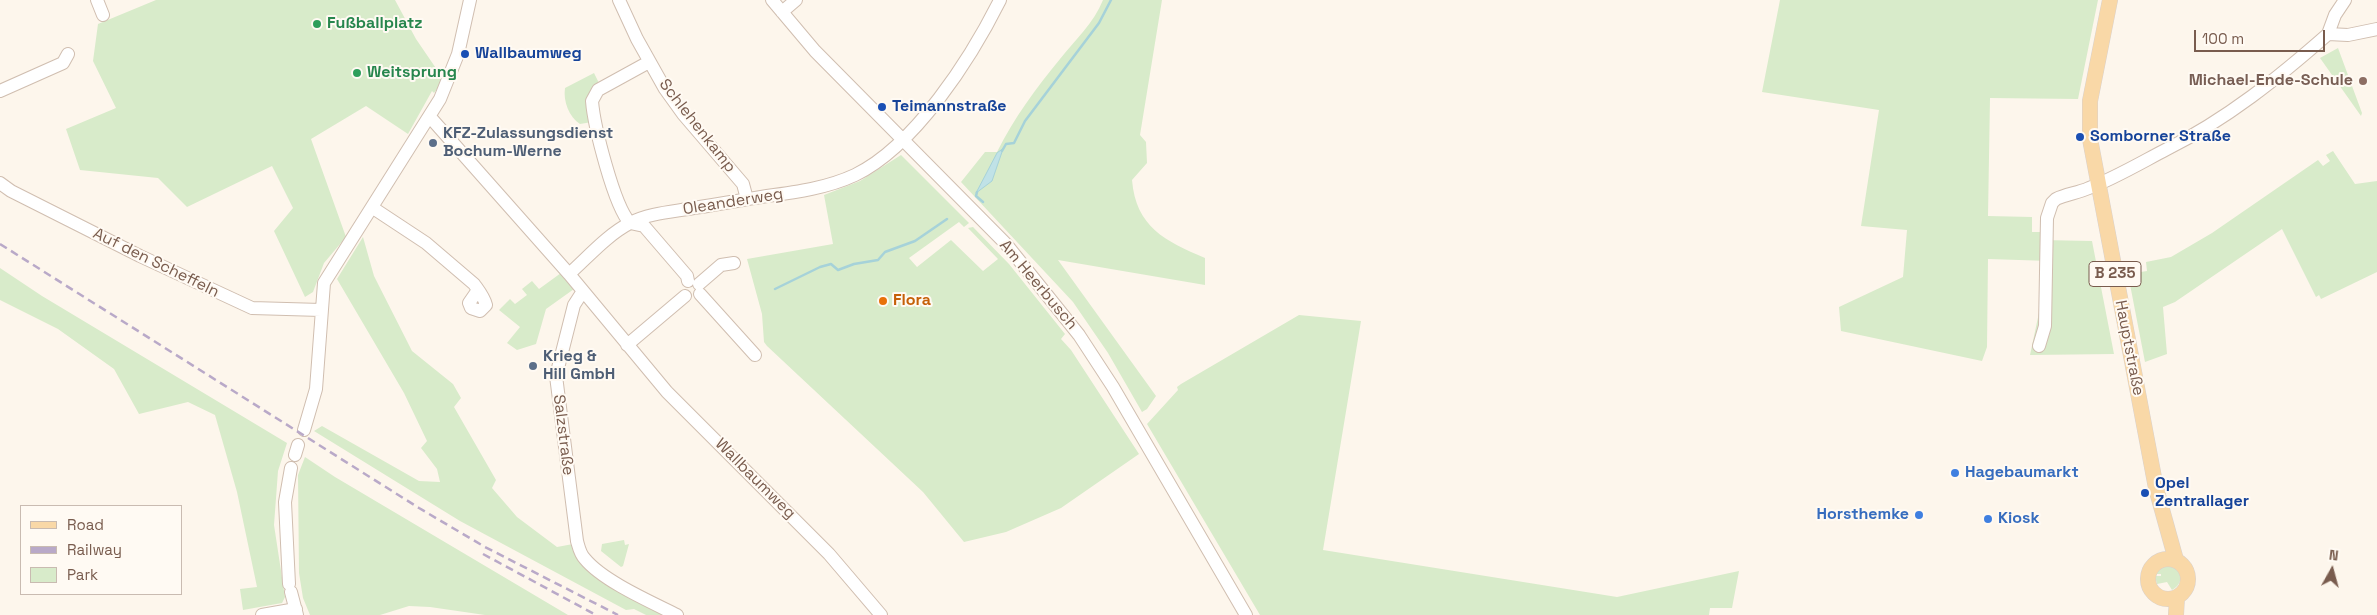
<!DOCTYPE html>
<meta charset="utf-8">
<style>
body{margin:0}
#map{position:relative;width:2377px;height:615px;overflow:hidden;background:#fdf6ec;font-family:"Space Grotesk",sans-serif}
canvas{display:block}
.legend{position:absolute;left:20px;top:505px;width:162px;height:90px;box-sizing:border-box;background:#fffaf3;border:1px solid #c9bbb1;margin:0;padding:6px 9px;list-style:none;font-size:15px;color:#795c4e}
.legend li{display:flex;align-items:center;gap:10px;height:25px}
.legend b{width:25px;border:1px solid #c9bbb1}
.north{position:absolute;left:2307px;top:545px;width:50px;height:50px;-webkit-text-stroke:4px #fffaf3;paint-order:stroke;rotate:7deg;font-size:14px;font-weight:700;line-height:20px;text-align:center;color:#795c4e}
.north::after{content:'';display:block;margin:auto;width:18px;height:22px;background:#795c4e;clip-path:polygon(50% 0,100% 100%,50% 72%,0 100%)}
.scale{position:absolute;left:2194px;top:30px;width:131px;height:22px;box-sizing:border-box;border:2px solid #795c4e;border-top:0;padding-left:6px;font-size:15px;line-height:18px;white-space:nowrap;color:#795c4e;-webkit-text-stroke:4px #fffaf3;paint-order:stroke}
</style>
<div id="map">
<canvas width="2377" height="615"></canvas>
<ul class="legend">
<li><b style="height:6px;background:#f9d8a7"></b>Road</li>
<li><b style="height:6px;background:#b9a9c8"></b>Railway</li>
<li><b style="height:14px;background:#d8ebca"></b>Park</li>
</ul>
<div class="north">N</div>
<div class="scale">100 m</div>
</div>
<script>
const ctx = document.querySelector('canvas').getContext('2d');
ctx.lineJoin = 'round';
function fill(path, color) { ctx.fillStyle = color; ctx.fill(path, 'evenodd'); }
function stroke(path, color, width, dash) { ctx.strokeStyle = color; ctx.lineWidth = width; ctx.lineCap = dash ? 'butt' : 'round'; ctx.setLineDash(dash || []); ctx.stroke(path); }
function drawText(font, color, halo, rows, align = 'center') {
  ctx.font = font + ' "Space Grotesk",sans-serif'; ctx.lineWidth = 4; ctx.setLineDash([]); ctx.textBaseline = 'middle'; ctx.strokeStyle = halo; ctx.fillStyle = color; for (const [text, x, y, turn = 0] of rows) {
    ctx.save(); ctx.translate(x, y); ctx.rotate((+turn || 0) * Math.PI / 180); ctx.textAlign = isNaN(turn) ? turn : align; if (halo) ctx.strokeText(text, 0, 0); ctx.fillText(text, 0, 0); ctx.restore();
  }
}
const green = new Path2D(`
 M 156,0 L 395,0 L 416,39 L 444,80 L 434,93 L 432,91 L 408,134 L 366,106 L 311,139 L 346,237 L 324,263 L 313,292 L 305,297 L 274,231 L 293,208 L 272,166 L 187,207 L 158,178 L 80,170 L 66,129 L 116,108 L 93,61 L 98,24 Z
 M 1103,0 L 1162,0 L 1140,135 L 1146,142 L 1147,163 L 1132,180 C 1136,227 1165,241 1205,258 L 1205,285 L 1058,260 L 1156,396 L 1147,409 L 1142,412 L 1108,353 L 1073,302 L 961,182 L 985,152 L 997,152 C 1014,118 1036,88 1060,59 C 1075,40 1094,23 1103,0 Z
 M 1780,0 L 2098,0 L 2078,99 L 1990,98 L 1988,216 L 2032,217 L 2032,232 L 2041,232 L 2041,240 L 2092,241 L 2114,354 L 2030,355 L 2050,261 L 1988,259 L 1987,347 L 1982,361 L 1841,331 L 1839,307 L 1903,277 L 1907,230 L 1861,226 L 1879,110 L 1762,92 Z
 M 2338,48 L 2362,113 L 2361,116 L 2320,58 Z
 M 594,73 L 599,83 C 583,92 590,108 592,122 L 580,124 C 569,117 563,101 565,88 Z
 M 2333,151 L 2355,184 L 2377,181 L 2377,272 L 2321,299 L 2319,295 L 2316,297 L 2282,229 L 2175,302 L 2163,307 L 2167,354 L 2145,362 L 2128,274 L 2147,271 L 2146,262 L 2171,257 L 2212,233 L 2318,160 L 2323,166 L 2330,161 L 2326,155 Z
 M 901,155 L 969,223 L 964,227 L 959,222 L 909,258 L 917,267 L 951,240 L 983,271 L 998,259 L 968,228 L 973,227 L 1009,264 L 1065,334 L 1061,339 L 1071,350 L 1139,454 L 1061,508 L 1006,532 L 964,542 L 923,492 L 767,346 L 764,342 L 762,314 L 747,259 L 833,244 L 824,195 L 860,181 Z
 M 363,237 L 374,276 L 412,351 L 453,384 L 461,398 L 454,407 L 496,480 L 492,488 L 517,517 L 557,547 L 573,544 L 581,559 L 674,615 L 646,615 L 634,609 L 626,610 L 460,521 L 314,431 L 322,426 L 419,481 L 440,482 L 437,469 L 421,448 L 427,441 L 404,393 L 337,279 Z
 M 0,268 L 42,296 L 287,443 L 278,471 L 274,525 L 285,597 L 282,603 L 243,610 L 240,589 L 257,587 L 237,492 L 215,415 L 188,402 L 139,414 L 114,369 L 58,329 L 0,300 Z
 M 561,273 L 574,289 L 546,309 L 536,344 L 517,350 L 507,343 L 520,327 L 499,310 L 510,299 L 515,304 L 527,295 L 522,289 L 532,281 L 539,289 Z
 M 1299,315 L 1361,321 L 1323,550 L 1617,597 L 1739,571 L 1732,608 L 1710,608 L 1709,615 L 1260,615 L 1147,424 L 1178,390 L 1177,387 L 1181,384 Z
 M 305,457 L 335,477 L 568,615 L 485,615 L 430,607 L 409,606 L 380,615 L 310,615 L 303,598 L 299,573 L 298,475 Z
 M 624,540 L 625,545 L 629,544 L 623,566 L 621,567 L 601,551 L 602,544 Z
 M 2170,565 L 2177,569 C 2183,577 2181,585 2172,590 L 2167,582 L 2157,584 L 2155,576 L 2161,576 L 2161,574 L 2156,574 L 2158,569 Z`);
const water = new Path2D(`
 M 1003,149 L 992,181 L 976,193 L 997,153 Z`);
const stream = new Path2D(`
 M 1002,151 L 1006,144 L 1014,143 L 1025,121 L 1099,23 L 1111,0
 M 977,192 L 976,196 L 983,202
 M 775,289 L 820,267 L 831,264 L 838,270 L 854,264 L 878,260 L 885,252 L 915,241 L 947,219`);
const minor = new Path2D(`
 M 97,0 L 103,15
 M 619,0 L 637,39 L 665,89 L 683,114 L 743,184 L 747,199
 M 772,0 L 815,51 L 1006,244 L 1079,335 L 1113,387 L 1246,615
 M 782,12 L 796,0
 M 2328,34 L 2335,15 L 2345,0
 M 0,91 L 63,63 L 68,54
 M 430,117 L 569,274 L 667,392 L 829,554 L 881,615
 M 0,183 L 11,191 L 140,256 L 252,308 L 321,310
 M 373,208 L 426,243 L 474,284 C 479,291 484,297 486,305 L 480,311 L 471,308 L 469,303 L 478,290
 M 630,223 C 614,206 594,126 592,101 L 598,90 L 649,62
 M 630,223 L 644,226 L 687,276 L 688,281
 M 569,274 C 588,257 607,235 630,223 C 647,214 669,212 688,209 C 714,205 741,200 767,196 C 797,192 827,188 855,175 C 915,146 971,58 1000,0
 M 699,284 L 721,265 L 734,263
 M 583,291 L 574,305 L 556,376 L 577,541 C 579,548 580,554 585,559 C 603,581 651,602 677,615
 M 700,294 L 755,355
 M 627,345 L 685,296
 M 2039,346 L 2045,326 L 2047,218 L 2052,203 L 2056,199 C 2066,194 2078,193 2089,188 C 2115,178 2142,162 2167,149 C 2227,119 2278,78 2328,34 L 2348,35 L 2377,29
 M 304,430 L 316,389 L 324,283 L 440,99 L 458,54 L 470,0
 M 295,455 L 298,445
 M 289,584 L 285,502 L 291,468
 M 291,592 L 297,615
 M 262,615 L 296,609`);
const major = new Path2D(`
 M 2110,0 L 2090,101 L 2090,139 L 2156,488 L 2176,560
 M2148 579a20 20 0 1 1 40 0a20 20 0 1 1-40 0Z
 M 2176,615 L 2177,597`);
const rail = new Path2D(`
 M 0,244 L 419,508 L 485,547 L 618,615
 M 483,554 L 596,615`);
const markers = [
 [317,24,5,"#2e9e5b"],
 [465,54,5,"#1a4fb4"],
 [357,73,5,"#2e9e5b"],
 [2363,81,5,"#8d6e63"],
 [882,107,5,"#1a4fb4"],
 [2080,137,5,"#1a4fb4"],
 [433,143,5,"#5c6f8a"],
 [883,301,5,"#e8710a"],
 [533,366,5,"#5c6f8a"],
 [1955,473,5,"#3f7fe0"],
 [2145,493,5,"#1a4fb4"],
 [1919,515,5,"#3f7fe0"],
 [1988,519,5,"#3f7fe0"]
];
const shields = [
 [2115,274,52]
];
const shieldNames = [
 ["B 235",2115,274]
];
const leisureNames = [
 ["Fußballplatz",327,24],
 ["Weitsprung",367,73]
];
const transitNames = [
 ["Wallbaumweg",475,54],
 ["Teimannstraße",892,107],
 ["Somborner Straße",2090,137],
 ["Opel",2155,484],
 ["Zentrallager",2155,502]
];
const educationNames = [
 ["Michael-Ende-Schule",2353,81]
];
const streetNames = [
 ["Schlehenkamp",697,126,52],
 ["Oleanderweg",733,202,-9],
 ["Auf den Scheffeln",156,263,26],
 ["Am Heerbusch",1038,285,50],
 ["Hauptstraße",2129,348,79],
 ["Salzstraße",563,435,83],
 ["Wallbaumweg",755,479,45]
];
const serviceNames = [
 ["KFZ-Zulassungsdienst",443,134],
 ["Bochum-Werne",443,152],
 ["Krieg &",543,357],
 ["Hill GmbH",543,375]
];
const foodNames = [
 ["Flora",893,301]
];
const shopNames = [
 ["Hagebaumarkt",1965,473],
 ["Horsthemke",1909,515,"right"],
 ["Kiosk",1998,519]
];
fill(green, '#d8ebca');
fill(water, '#c0e2e7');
stroke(water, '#a6d2d9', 1);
stroke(stream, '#a6d2d9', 2.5);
stroke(minor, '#d0beb0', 14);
stroke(major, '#d9d1cd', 16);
stroke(minor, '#fff', 12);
stroke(major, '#f9d8a7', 15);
stroke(rail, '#b9a9c8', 2.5, [8, 5]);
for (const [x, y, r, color] of markers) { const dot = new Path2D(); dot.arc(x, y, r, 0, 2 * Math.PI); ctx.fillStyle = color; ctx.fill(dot); stroke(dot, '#fffaf3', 2); }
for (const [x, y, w] of shields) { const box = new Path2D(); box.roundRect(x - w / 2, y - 12.5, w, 25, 4); ctx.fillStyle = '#fffaf3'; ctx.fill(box); stroke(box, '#795c4e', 1); }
drawText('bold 15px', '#795c4e', null, shieldNames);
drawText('bold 16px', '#27864d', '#fffaf3', leisureNames, 'left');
drawText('bold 16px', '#164399', '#fffaf3', transitNames, 'left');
drawText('bold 16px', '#785e54', '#fffaf3', educationNames, 'right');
drawText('16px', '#795c4e', '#fffaf3', streetNames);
drawText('bold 16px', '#4e5e75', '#fffaf3', serviceNames, 'left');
drawText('bold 16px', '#c56008', '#fffaf3', foodNames, 'left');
drawText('bold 16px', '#366cbe', '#fffaf3', shopNames, 'left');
</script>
